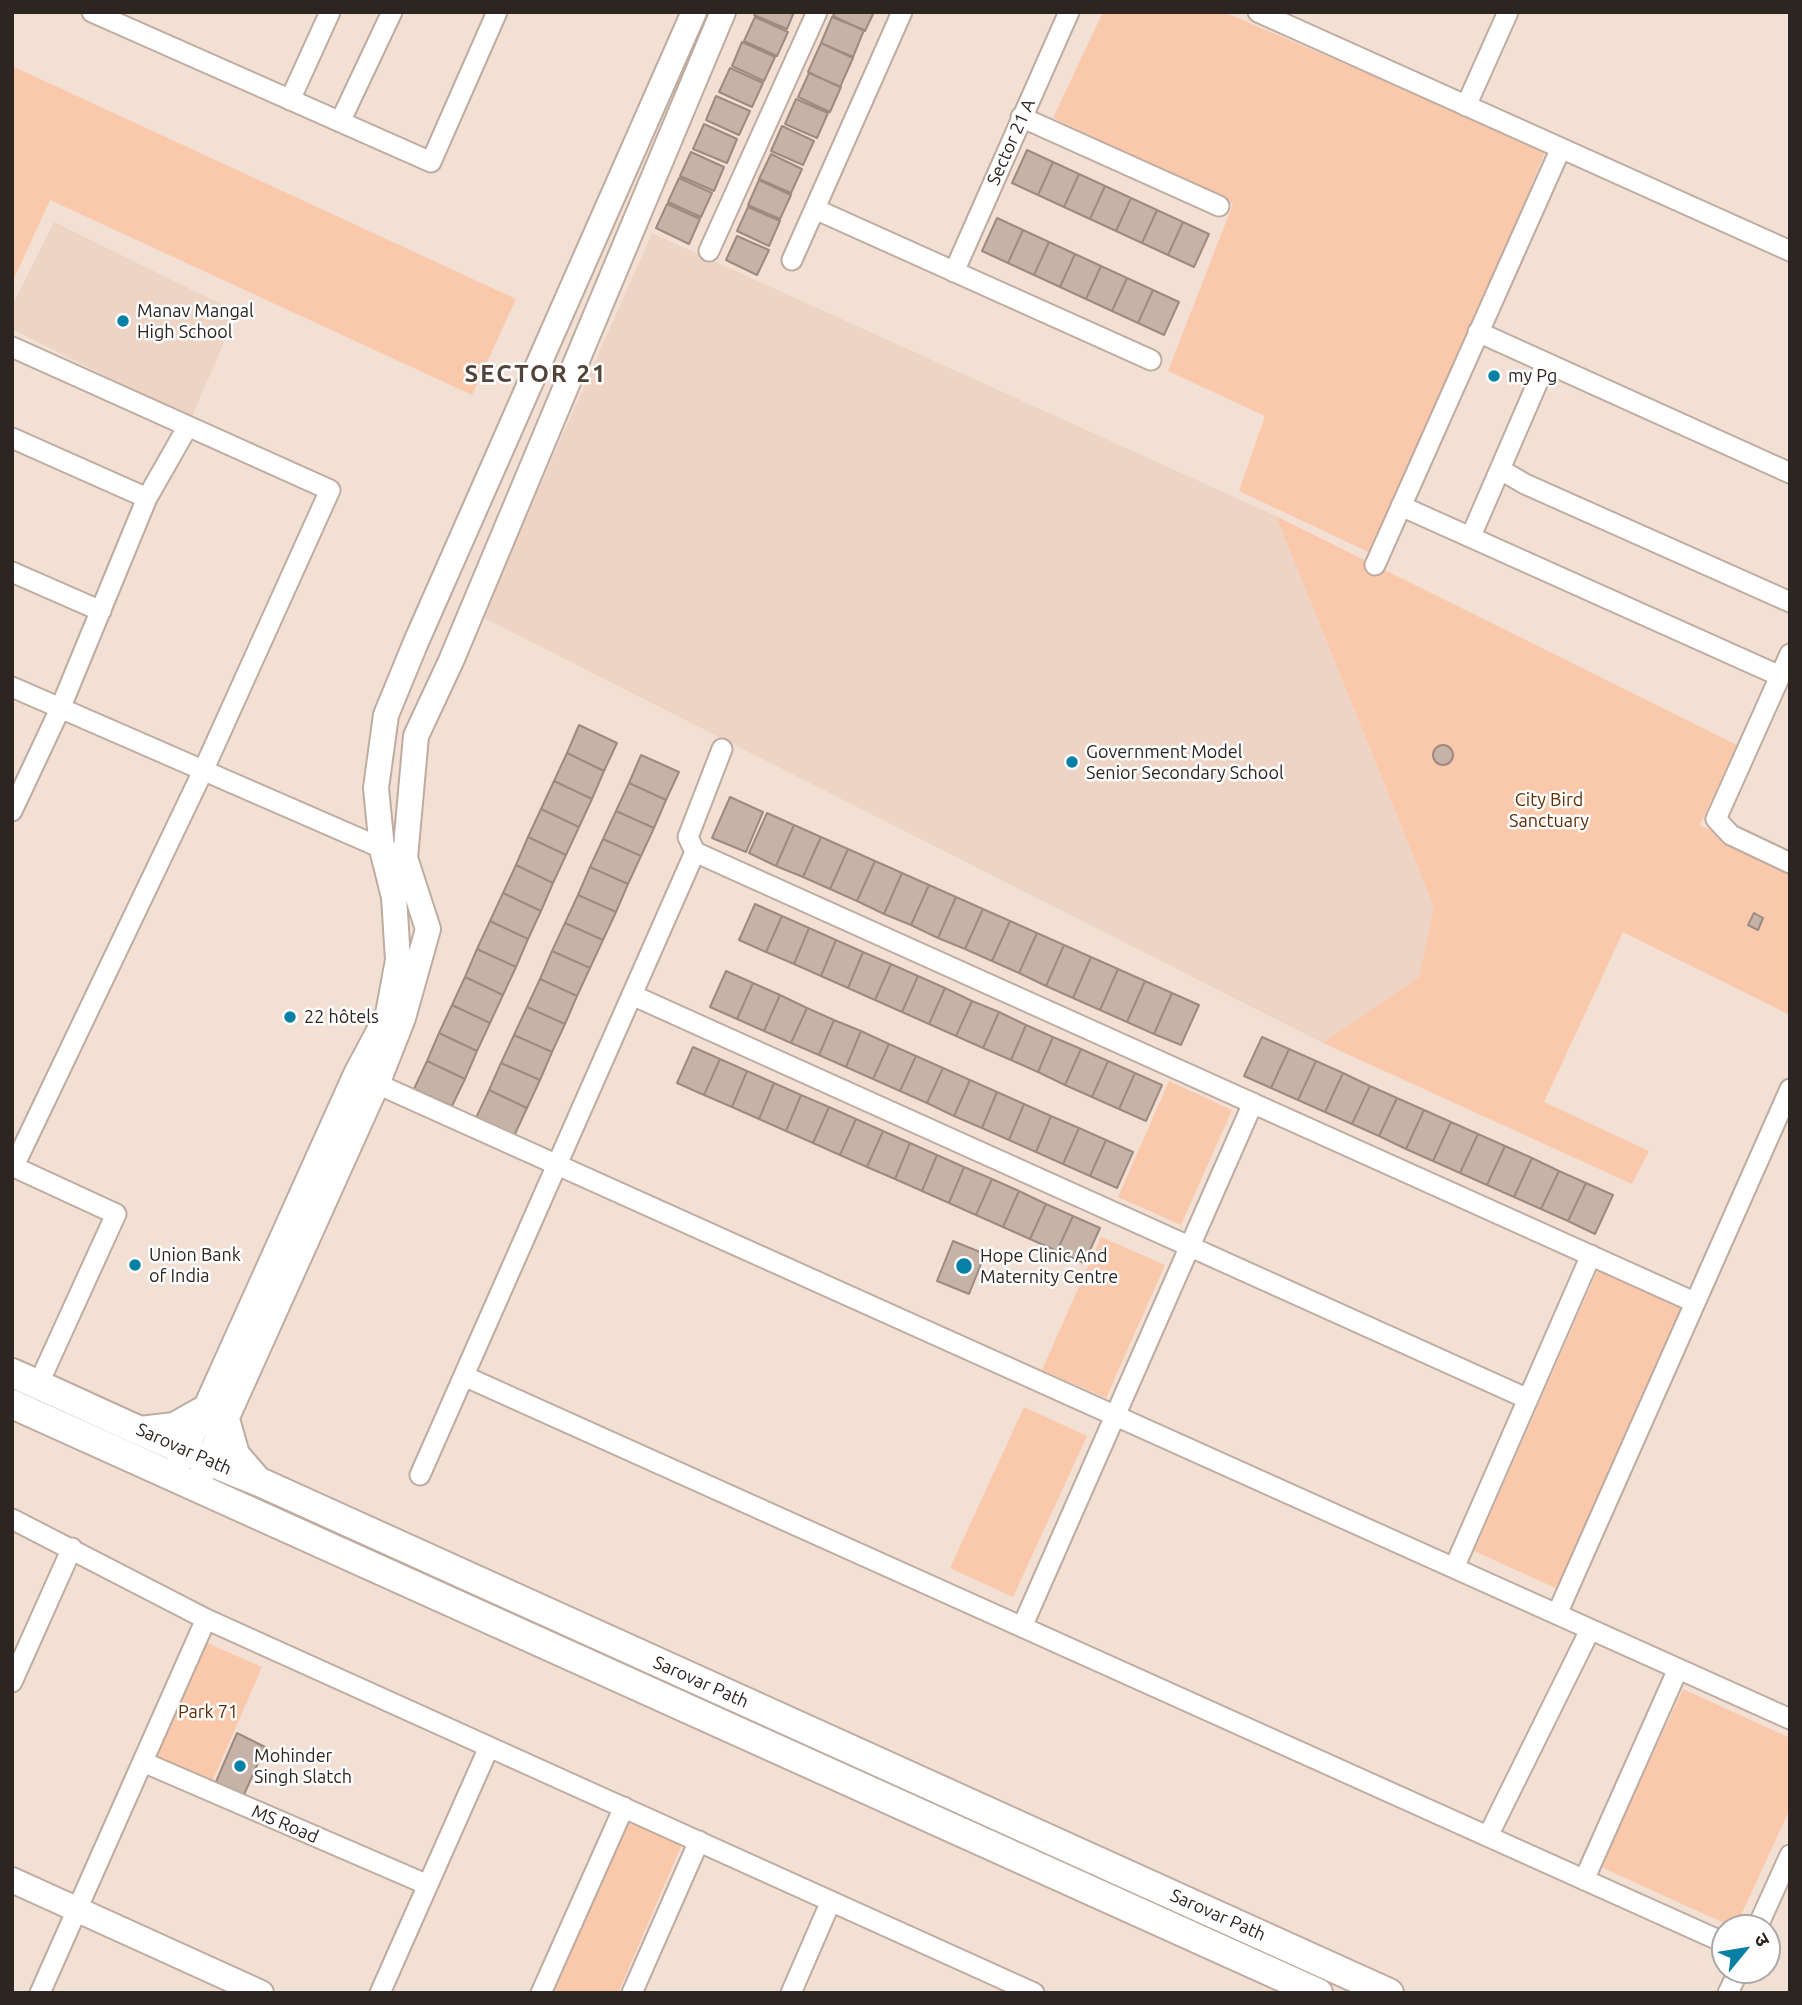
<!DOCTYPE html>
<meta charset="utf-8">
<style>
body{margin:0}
#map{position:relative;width:1802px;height:2005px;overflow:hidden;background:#f3e0d5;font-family:Ubuntu,"Noto Sans Devanagari",sans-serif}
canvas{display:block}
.frame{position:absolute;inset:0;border:14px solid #2c2521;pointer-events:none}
.north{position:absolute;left:1711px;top:1914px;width:70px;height:70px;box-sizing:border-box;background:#fff;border:2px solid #aba8a6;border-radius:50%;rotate:60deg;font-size:19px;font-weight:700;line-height:28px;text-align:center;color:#2c2521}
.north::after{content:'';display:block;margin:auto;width:24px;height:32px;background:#0780a6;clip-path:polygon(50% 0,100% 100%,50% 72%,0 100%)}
</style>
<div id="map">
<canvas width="1802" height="2005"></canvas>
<div class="frame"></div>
<div class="north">उ</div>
</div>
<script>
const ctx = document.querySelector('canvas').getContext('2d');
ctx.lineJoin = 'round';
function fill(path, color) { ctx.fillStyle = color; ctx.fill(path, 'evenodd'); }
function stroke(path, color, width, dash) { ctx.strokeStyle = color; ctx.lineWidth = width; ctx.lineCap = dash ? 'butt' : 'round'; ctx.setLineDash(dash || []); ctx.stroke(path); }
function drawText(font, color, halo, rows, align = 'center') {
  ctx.font = font + ' Ubuntu,sans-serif'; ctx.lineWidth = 5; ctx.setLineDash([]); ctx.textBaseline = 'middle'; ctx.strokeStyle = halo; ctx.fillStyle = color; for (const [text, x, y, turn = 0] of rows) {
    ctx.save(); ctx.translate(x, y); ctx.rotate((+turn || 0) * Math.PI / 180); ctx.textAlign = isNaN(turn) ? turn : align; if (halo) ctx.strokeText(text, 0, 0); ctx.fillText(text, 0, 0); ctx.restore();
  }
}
const built = new Path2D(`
 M 54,222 L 237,312 L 191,419 L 12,329 L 12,306 Z
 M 652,233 L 1276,516 L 1434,907 L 1419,977 L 1323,1043 L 482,617 Z`);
const green = new Path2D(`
 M 1103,12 L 1224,12 L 1546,150 L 1377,556 L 1239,491 L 1265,416 L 1168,371 L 1233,204 L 1053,118 Z
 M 12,66 L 516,299 L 472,395 L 50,200 L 12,283 Z
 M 1276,516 L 1737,745 L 1700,825 L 1790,868 L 1790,1015 L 1623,932 L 1544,1102 L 1649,1151 L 1632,1184 L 1323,1043 L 1419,977 L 1434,907 Z
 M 1169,1081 L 1232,1110 L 1181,1225 L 1118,1197 Z
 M 1101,1237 L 1165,1265 L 1106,1398 L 1042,1370 Z
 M 1606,1251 L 1690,1289 L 1558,1589 L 1474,1551 Z
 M 1024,1407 L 1087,1436 L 1013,1597 L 950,1568 Z
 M 205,1642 L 262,1667 L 212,1782 L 155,1757 Z
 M 1683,1689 L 1790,1738 L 1790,1809 L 1735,1928 L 1601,1867 Z
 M 626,1817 L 683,1842 L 618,1993 L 549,1993 Z`);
const building = new Path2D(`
 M 756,12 L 794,12 L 787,29 L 754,15 Z
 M 835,12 L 874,12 L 865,31 L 833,16 Z
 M 755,17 L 788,32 L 777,56 L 744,41 Z
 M 832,17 L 864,30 L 853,57 L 821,43 Z
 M 742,42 L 775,57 L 764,81 L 732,66 Z
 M 821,43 L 853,58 L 840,87 L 808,72 Z
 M 730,68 L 763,83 L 752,107 L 719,92 Z
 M 809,73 L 841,87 L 830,112 L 798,97 Z
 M 716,96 L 750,111 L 739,135 L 706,120 Z
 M 796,99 L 828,113 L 817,138 L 785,124 Z
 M 704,124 L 737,139 L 727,163 L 693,149 Z
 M 782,126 L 814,141 L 803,165 L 771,151 Z
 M 1027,150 L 1053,162 L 1038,195 L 1012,183 Z
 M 691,152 L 724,167 L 714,191 L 680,176 Z
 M 771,154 L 802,169 L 791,193 L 759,179 Z
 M 1053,162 L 1079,174 L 1064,207 L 1038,195 Z
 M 1079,174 L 1105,186 L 1090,219 L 1064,207 Z
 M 679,178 L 712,193 L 701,217 L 668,202 Z
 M 759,180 L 791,195 L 780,219 L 748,205 Z
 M 1105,186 L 1131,198 L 1116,231 L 1090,219 Z
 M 1131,198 L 1157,210 L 1142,243 L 1116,231 Z
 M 667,204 L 700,219 L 689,244 L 656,228 Z
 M 748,207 L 780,221 L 769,246 L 737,231 Z
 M 1157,210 L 1183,222 L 1168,255 L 1142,243 Z
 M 997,218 L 1023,230 L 1008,263 L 982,251 Z
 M 1183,222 L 1209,234 L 1194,267 L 1168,255 Z
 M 1023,230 L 1049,242 L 1034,275 L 1008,263 Z
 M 737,236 L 769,250 L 757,275 L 726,260 Z
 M 1049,242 L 1075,254 L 1060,287 L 1034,275 Z
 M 1075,254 L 1101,266 L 1086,299 L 1060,287 Z
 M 1101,266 L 1127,278 L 1112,311 L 1086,299 Z
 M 1127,278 L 1153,290 L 1138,323 L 1112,311 Z
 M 1153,290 L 1179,302 L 1164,335 L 1138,323 Z
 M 579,725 L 617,743 L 604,771 L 567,753 Z
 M1433 755a10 10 0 1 1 20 0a10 10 0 1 1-20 0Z
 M 567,753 L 604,771 L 592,799 L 554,781 Z
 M 641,755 L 679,772 L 666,800 L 629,783 Z
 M 554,781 L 592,799 L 579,827 L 541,809 Z
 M 629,783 L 666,800 L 654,828 L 616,811 Z
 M 730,797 L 763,812 L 746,852 L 712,838 Z
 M 541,809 L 579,827 L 566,855 L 528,837 Z
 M 616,811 L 654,828 L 641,856 L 603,839 Z
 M 767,813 L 794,825 L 776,866 L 749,853 Z
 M 794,825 L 821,837 L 803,877 L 776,866 Z
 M 528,837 L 566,855 L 553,883 L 516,865 Z
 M 821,837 L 848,849 L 830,889 L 803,877 Z
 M 603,839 L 641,856 L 628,884 L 590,867 Z
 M 848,849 L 875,861 L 857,901 L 830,889 Z
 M 875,861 L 902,873 L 884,914 L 857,901 Z
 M 516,865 L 553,883 L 541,911 L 503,893 Z
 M 590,867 L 628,884 L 616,912 L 578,895 Z
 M 902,873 L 929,885 L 911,925 L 884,914 Z
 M 929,885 L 956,897 L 938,938 L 911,925 Z
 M 503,893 L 541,911 L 528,939 L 490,921 Z
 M 578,895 L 616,912 L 603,940 L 565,923 Z
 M 956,897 L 983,909 L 965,949 L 938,938 Z
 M 755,904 L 782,916 L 766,952 L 739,940 Z
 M 983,909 L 1010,921 L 992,961 L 965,949 Z
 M 1754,913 L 1763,918 L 1758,930 L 1748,925 Z
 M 782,916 L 809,928 L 794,964 L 766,952 Z
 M 490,921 L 528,939 L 516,967 L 477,949 Z
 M 1010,921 L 1037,933 L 1019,973 L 992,961 Z
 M 565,923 L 603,940 L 590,968 L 552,951 Z
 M 809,928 L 836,940 L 821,976 L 794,964 Z
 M 1037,933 L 1064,945 L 1046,986 L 1019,973 Z
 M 836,940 L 863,952 L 848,988 L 821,976 Z
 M 1064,945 L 1091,957 L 1073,998 L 1046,986 Z
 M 477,949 L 516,967 L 503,995 L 465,977 Z
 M 552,951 L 590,968 L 577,996 L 540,979 Z
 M 863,952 L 891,964 L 875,1000 L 848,988 Z
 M 1091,957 L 1118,969 L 1100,1010 L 1073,998 Z
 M 891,964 L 918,976 L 902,1012 L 875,1000 Z
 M 1118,969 L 1145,981 L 1127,1022 L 1100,1010 Z
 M 726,971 L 753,983 L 737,1019 L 710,1007 Z
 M 918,976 L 945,988 L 929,1024 L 902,1012 Z
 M 465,977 L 503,995 L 490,1023 L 452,1005 Z
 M 540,979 L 577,996 L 565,1024 L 527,1007 Z
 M 1145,981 L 1172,993 L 1154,1034 L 1127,1022 Z
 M 753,983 L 780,995 L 764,1031 L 737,1019 Z
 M 945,988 L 972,1001 L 956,1036 L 929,1024 Z
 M 1172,993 L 1199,1005 L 1181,1045 L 1154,1034 Z
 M 780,995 L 807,1008 L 791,1043 L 764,1031 Z
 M 972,1001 L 999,1012 L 983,1048 L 956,1036 Z
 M 452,1005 L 490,1023 L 477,1051 L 439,1033 Z
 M 527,1007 L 565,1024 L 552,1052 L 514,1035 Z
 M 807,1008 L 834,1020 L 819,1055 L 791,1043 Z
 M 999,1012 L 1026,1025 L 1011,1060 L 983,1048 Z
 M 834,1020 L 861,1031 L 846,1067 L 819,1055 Z
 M 1026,1025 L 1053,1037 L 1038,1072 L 1011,1060 Z
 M 861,1031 L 889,1044 L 873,1079 L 846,1067 Z
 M 439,1033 L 477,1051 L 465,1079 L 427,1061 Z
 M 514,1035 L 552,1052 L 540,1080 L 501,1063 Z
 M 1053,1037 L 1081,1049 L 1065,1085 L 1038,1072 Z
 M 1262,1037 L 1289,1049 L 1271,1088 L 1244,1076 Z
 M 889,1044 L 916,1056 L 900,1091 L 873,1079 Z
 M 693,1047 L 720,1059 L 704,1095 L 677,1083 Z
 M 1081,1049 L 1108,1061 L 1092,1097 L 1065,1085 Z
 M 1289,1049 L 1316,1061 L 1298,1100 L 1271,1088 Z
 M 916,1056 L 943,1068 L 927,1103 L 900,1091 Z
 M 720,1059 L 747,1071 L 732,1107 L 704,1095 Z
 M 427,1061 L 465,1079 L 452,1106 L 414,1089 Z
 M 1108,1061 L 1135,1073 L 1119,1109 L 1092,1097 Z
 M 1316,1061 L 1343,1073 L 1325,1112 L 1298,1100 Z
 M 501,1063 L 540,1080 L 527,1108 L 489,1090 Z
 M 943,1068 L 970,1080 L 954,1116 L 927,1103 Z
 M 747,1071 L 774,1083 L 759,1119 L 732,1107 Z
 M 1135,1073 L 1162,1085 L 1146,1121 L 1119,1109 Z
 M 1343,1073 L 1370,1086 L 1352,1124 L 1325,1112 Z
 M 970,1080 L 997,1092 L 982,1128 L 954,1116 Z
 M 774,1083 L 801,1095 L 786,1131 L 759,1119 Z
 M 1370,1086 L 1397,1098 L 1379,1136 L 1352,1124 Z
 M 489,1090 L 527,1108 L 514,1136 L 476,1118 Z
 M 997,1092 L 1024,1104 L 1009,1140 L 982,1128 Z
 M 801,1095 L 829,1107 L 813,1143 L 786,1131 Z
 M 1397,1098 L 1424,1110 L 1406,1149 L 1379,1136 Z
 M 1024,1104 L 1051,1116 L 1036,1152 L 1009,1140 Z
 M 829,1107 L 856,1119 L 840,1155 L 813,1143 Z
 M 1424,1110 L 1451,1122 L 1433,1161 L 1406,1149 Z
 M 1051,1116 L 1079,1128 L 1063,1164 L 1036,1152 Z
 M 856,1119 L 883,1131 L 867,1167 L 840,1155 Z
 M 1451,1122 L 1478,1134 L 1460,1173 L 1433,1161 Z
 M 1079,1128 L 1106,1140 L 1090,1176 L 1063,1164 Z
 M 883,1131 L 910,1143 L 895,1179 L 867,1167 Z
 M 1478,1134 L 1505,1146 L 1487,1185 L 1460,1173 Z
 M 1106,1140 L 1133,1152 L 1117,1188 L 1090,1176 Z
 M 910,1143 L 937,1155 L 922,1191 L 895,1179 Z
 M 1505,1146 L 1532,1158 L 1514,1197 L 1487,1185 Z
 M 937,1155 L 964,1167 L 949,1203 L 922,1191 Z
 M 1532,1158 L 1559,1171 L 1541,1209 L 1514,1197 Z
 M 964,1167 L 992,1179 L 976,1215 L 949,1203 Z
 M 1559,1171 L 1586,1183 L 1568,1221 L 1541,1209 Z
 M 992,1179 L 1019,1191 L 1003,1227 L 976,1215 Z
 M 1586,1183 L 1613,1195 L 1595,1234 L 1568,1221 Z
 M 1019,1191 L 1046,1204 L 1030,1239 L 1003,1227 Z
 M 1046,1204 L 1073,1216 L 1057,1251 L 1030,1239 Z
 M 1073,1216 L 1100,1228 L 1084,1263 L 1057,1251 Z
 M 953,1241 L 985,1254 L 969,1294 L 937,1281 Z
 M 237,1733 L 265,1747 L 243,1797 L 215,1784 Z`);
const minor = new Path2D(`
 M 92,12 L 431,162 L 497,12
 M 1258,12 L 1790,251
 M 290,100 L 330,12
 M 1466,106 L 1508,12
 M 1021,117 L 1219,206
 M 340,122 L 392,12
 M 815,209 L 1151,360
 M 709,251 L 817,12
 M 792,260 L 902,12
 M 954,272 L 1069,12
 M 1478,332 L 1790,473
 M 12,347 L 330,490 L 203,771 L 14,1166
 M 12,438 L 147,498
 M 1501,470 L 1525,484 L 1790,602
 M 1401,506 L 1780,676
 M 1471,536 L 1546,363
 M 1375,565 L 1561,148
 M 12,572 L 101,611
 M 1790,654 L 1716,819 L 1731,835 L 1790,863
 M 12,687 L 393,853
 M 722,749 L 688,837 L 695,852 L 1694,1302
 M 12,811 L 60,709 L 147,498 L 188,426
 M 632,995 L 1528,1399
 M 364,1078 L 1790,1719
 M 12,1166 L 116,1214 L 38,1385
 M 464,1376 L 1725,1943
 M 420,1475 L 695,852
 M 12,1519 L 206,1619 L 1034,1993
 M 1454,1568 L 1591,1255
 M 1557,1614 L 1790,1089
 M 1022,1627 L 1253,1103
 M 12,1682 L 72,1548
 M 143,1762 L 428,1885
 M 1488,1836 L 1590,1630
 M 1584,1880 L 1678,1669
 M 1757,1928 L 1790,1855
 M 40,1993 L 206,1619
 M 380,1993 L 489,1747
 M 541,1993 L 624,1807
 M 632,1993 L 699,1841
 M 791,1993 L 831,1901
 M 1728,1993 L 1739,1970`);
const tertiary = new Path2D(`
 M 227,1419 L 237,1454 L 262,1483
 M 140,1429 L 174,1425 L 206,1407
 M 176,1468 L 206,1407 L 356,1074 L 388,1014 L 398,960 L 394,897 L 382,849 L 376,788 L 386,715 L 416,642 L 694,12
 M 200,1477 L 377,1084 L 403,1018 L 428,929 L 405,858 L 416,736 L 451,661 L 723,12
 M 12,1880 L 261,1993`);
const secondary = new Path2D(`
 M 12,1373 C 96,1410 177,1450 262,1483 L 1389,1993
 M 12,1404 L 1318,1993`);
const markers = [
 [123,321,7,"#0780a6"],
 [1494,376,7,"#0780a6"],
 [1072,762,7,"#0780a6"],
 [290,1017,7,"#0780a6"],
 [135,1265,7,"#0780a6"],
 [964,1266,9,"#0780a6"],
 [240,1766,7,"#0780a6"]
];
const streetNames = [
 ["Sector 21 A",1011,142,-66],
 ["Sarovar Path",184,1449,24],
 ["Sarovar Path",701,1682,24],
 ["MS Road",285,1824,23],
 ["Sarovar Path",1218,1915,24]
];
const poiNames = [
 ["Manav Mangal",137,311],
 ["High School",137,332],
 ["my Pg",1508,376],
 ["Government Model",1086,752],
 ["Senior Secondary School",1086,773],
 ["22 hôtels",304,1017],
 ["Union Bank",149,1255],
 ["of India",149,1276],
 ["Hope Clinic And",980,1256],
 ["Maternity Centre",980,1277],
 ["Mohinder",254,1756],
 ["Singh Slatch",254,1777]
];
const parkNames = [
 ["City Bird",1549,800],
 ["Sanctuary",1549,821],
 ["Park 71",208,1712]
];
const districtNames = [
 ["SECTOR 21",536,374]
];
fill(built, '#eed4c4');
fill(green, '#fac8aa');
fill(building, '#c5b3a8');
stroke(building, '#9d8b81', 2);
stroke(minor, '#beaca1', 23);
stroke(tertiary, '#beaca1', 28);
stroke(secondary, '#beaca1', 32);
stroke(minor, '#fff', 19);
stroke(tertiary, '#fff', 24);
stroke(secondary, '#fff', 28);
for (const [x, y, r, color] of markers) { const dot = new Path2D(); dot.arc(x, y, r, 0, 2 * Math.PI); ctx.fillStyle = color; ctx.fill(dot); stroke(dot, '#fff', 2.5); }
drawText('18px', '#2c2521', '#fff', streetNames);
drawText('18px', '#2c2521', '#fff', poiNames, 'left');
drawText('18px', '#622c00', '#fff', parkNames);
ctx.letterSpacing = '2px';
drawText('bold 24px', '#53443a', '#fff', districtNames);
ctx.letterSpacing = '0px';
</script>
